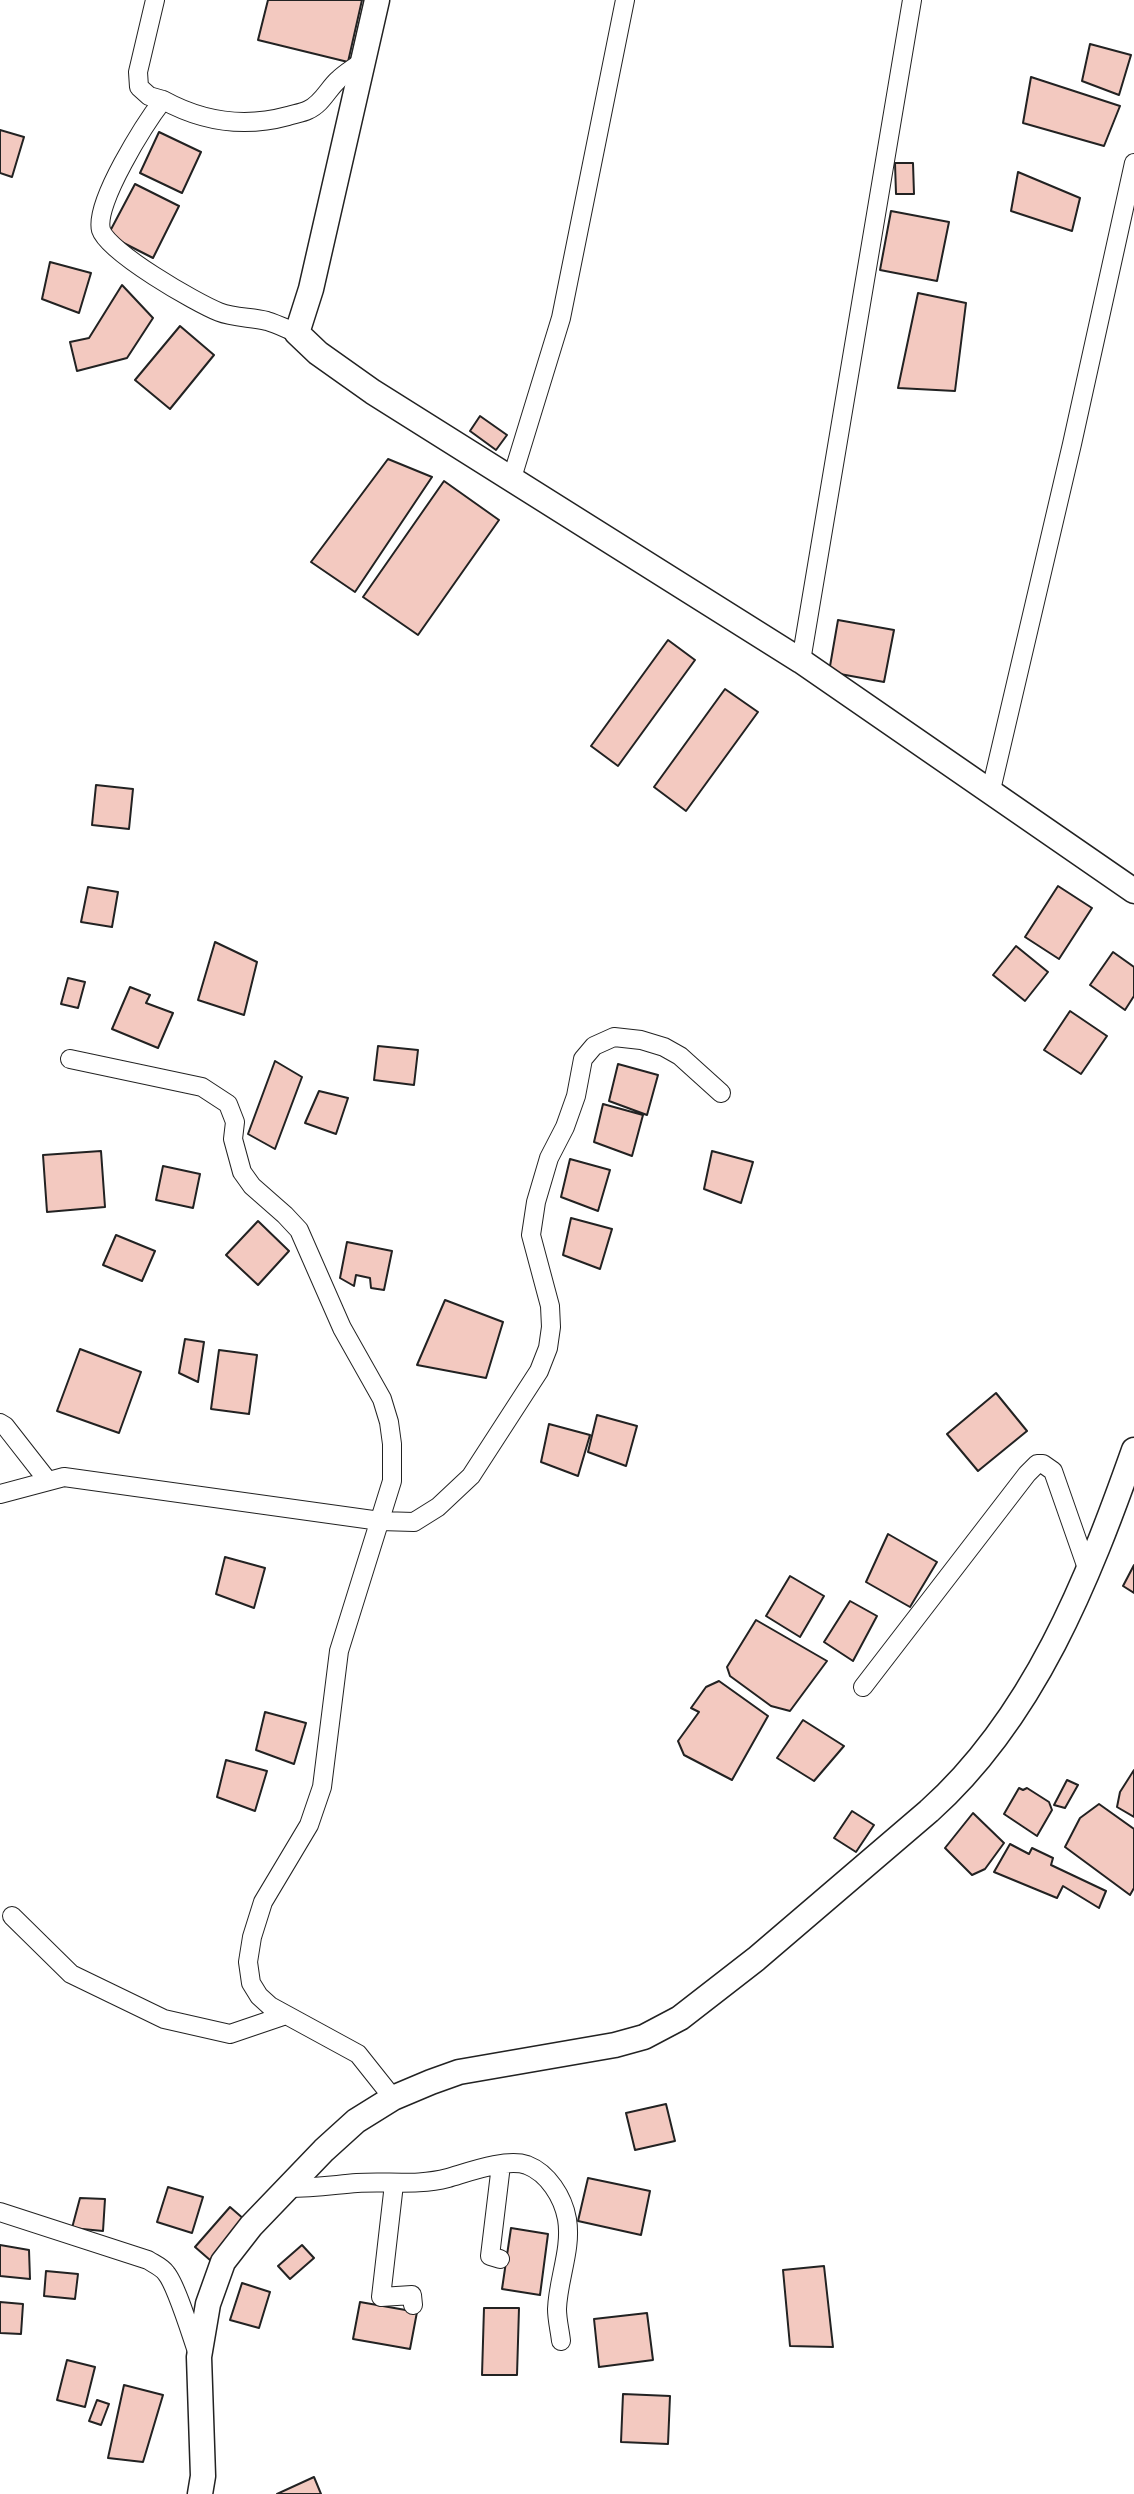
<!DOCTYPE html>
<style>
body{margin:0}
canvas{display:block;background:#fff}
</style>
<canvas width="1134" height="2494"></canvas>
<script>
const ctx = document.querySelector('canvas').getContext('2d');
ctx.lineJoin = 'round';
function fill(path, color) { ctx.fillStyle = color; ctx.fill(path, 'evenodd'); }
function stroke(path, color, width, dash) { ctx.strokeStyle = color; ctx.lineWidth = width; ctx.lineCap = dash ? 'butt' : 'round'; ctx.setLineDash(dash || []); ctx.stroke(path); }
const building = new Path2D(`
 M 268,0 L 362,0 L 348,62 L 258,40 Z
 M 1090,44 L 1131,55 L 1119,95 L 1082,81 Z
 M 1031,77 L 1120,106 L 1104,146 L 1023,123 Z
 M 0,130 L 24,137 L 12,177 L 0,173 Z
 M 159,132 L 201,152 L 182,193 L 140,173 Z
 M 895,163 L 913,163 L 914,194 L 896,194 Z
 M 1018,172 L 1080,198 L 1072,231 L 1011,211 Z
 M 135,184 L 179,206 L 153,258 L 108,235 Z
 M 891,211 L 949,222 L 937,281 L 880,270 Z
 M 50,262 L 91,273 L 79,313 L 42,299 Z
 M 122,285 L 153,318 L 127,358 L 77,371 L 70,342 L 89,338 Z
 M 918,293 L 966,303 L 955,391 L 898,388 Z
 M 180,326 L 214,355 L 170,409 L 135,380 Z
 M 480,416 L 507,435 L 496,450 L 470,431 Z
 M 388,459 L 432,477 L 355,592 L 311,562 Z
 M 444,481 L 499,520 L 418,635 L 363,597 Z
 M 838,620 L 894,630 L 884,682 L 829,672 Z
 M 668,640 L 695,660 L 618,766 L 591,746 Z
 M 725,689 L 758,712 L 686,811 L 654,787 Z
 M 96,785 L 133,789 L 129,829 L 92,825 Z
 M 1058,886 L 1092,908 L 1059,959 L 1025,937 Z
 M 88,887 L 118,892 L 112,927 L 81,922 Z
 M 215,942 L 257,962 L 244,1015 L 198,1000 Z
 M 1016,946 L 1048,972 L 1025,1001 L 993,975 Z
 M 1113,952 L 1134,967 L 1134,996 L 1125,1010 L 1090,985 Z
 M 68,978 L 85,982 L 78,1008 L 61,1004 Z
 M 130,987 L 150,995 L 146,1003 L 173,1013 L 158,1048 L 112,1029 Z
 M 1070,1011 L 1107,1036 L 1081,1074 L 1044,1050 Z
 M 378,1046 L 418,1050 L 414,1085 L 374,1080 Z
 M 275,1061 L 302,1077 L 275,1149 L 248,1134 Z
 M 618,1064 L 658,1075 L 647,1115 L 609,1101 Z
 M 319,1091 L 348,1098 L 336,1134 L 305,1123 Z
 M 603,1104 L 643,1115 L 632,1156 L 594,1142 Z
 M 101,1151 L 105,1207 L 47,1212 L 43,1155 Z
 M 712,1151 L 753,1162 L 741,1203 L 704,1189 Z
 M 570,1159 L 610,1170 L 598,1211 L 561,1197 Z
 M 163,1166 L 200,1174 L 193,1208 L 156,1200 Z
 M 571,1218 L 612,1229 L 600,1269 L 563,1255 Z
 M 258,1221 L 289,1251 L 258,1285 L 226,1255 Z
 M 116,1235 L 155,1251 L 142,1281 L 103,1265 Z
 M 347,1242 L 392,1251 L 384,1290 L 371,1288 L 370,1278 L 356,1275 L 354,1286 L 340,1278 Z
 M 445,1300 L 503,1322 L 486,1378 L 417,1365 Z
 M 185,1339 L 204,1342 L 198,1382 L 179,1373 Z
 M 80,1349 L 141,1372 L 119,1433 L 57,1411 Z
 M 219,1350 L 257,1355 L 249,1414 L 211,1409 Z
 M 996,1393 L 1027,1431 L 978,1471 L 947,1434 Z
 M 597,1415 L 637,1426 L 626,1466 L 588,1452 Z
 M 549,1424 L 590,1435 L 578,1476 L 541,1462 Z
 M 888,1534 L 937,1562 L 910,1607 L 866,1582 Z
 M 225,1557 L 265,1568 L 254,1608 L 216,1594 Z
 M 1134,1565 L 1134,1593 L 1123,1586 Z
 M 790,1576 L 824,1596 L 800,1637 L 766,1616 Z
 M 850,1601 L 877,1616 L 853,1661 L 824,1642 Z
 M 756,1620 L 827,1661 L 790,1711 L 771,1706 L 730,1676 L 727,1667 Z
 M 719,1681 L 768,1716 L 732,1780 L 684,1755 L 678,1741 L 699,1712 L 691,1708 L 706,1687 Z
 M 265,1712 L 306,1723 L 294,1764 L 256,1750 Z
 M 803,1720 L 844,1746 L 814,1781 L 777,1758 Z
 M 226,1760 L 267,1771 L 255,1811 L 217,1797 Z
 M 1134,1770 L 1134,1817 L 1117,1807 L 1120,1792 Z
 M 1067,1780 L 1078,1785 L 1065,1808 L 1054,1805 Z
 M 1019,1788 L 1023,1790 L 1027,1788 L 1049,1802 L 1052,1810 L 1037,1836 L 1004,1814 Z
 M 1099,1804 L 1134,1829 L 1134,1888 L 1130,1895 L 1065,1847 L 1080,1818 Z
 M 852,1811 L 874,1825 L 856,1852 L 834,1838 Z
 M 973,1813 L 1004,1843 L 985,1869 L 972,1875 L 945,1848 Z
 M 1010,1844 L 1029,1854 L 1032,1848 L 1053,1858 L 1051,1865 L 1106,1891 L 1099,1908 L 1063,1886 L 1057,1898 L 994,1872 Z
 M 666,2104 L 675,2141 L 635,2150 L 626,2113 Z
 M 588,2178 L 650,2191 L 641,2235 L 578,2221 Z
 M 168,2187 L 203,2197 L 192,2233 L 157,2222 Z
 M 80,2198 L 105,2199 L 103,2231 L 72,2228 Z
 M 230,2207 L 245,2220 L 210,2260 L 195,2247 Z
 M 511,2228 L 548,2234 L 540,2295 L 502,2289 Z
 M 0,2245 L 29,2250 L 30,2279 L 0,2276 Z
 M 302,2245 L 314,2258 L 290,2279 L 278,2266 Z
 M 824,2266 L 833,2347 L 790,2346 L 783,2270 Z
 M 46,2271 L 78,2274 L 75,2299 L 44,2296 Z
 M 242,2283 L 270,2292 L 259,2328 L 230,2320 Z
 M 0,2302 L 23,2304 L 21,2334 L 0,2333 Z
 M 360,2302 L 417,2312 L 410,2349 L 353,2339 Z
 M 484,2308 L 519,2308 L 517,2375 L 482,2375 Z
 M 647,2313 L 653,2360 L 599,2367 L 594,2319 Z
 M 67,2360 L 95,2367 L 85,2407 L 57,2400 Z
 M 124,2385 L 163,2395 L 143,2462 L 108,2458 Z
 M 623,2394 L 670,2396 L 668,2444 L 621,2442 Z
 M 97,2400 L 109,2404 L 101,2425 L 89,2421 Z
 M 314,2477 L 321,2494 L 277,2494 Z`);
const street = new Path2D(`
 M 155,0 L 138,72 L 139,87 L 149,96 L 163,100
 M 297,333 C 287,329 277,324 267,321 C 252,317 234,318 219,312 C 196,303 108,252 101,230 C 94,203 146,122 163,100 C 203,122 244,128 288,116 C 294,114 302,113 308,110 C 322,104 328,89 338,80 C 346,72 356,67 364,60
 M 511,481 L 561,318 L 625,0
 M 801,661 L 912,0
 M 991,790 L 1072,444 L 1134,163
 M 70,1059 L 202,1087 L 228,1104 L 235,1122 L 233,1139 L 242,1172 L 252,1186 L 285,1215 L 299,1230 L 342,1328 L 382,1399 L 389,1422 L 392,1444 L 392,1481 L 339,1651 L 322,1787 L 309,1825 L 263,1902 L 252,1937 L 248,1962 L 251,1983 L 259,1996 L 270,2006 L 358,2054 L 393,2098
 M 0,1423 L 5,1426 L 48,1481
 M 0,1494 L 64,1477 L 380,1521 L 414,1522 L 438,1507 L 471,1476 L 539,1371 L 548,1348 L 551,1327 L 550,1306 L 531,1235 L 536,1202 L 549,1158 L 565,1127 L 576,1096 L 583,1059 L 594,1046 L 614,1037 L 641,1040 L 664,1047 L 680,1056 L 721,1093
 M 863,1687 L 1027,1474 L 1037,1464 L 1043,1464 L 1053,1471 L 1088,1571
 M 12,1916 L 71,1974 L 164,2019 L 230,2034 L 286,2015
 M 394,2184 L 381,2297 L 412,2295 L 413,2305
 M 288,2188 C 313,2188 333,2185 357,2183 C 388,2181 418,2186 448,2178 C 469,2172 506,2158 527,2165 C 548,2173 563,2197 567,2219 C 572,2249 558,2279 557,2309 C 557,2320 560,2331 561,2341
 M 0,2212 L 148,2260 C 154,2264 162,2267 166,2273 C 177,2286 192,2338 199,2357
 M 500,2259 L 490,2256 L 501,2165`);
const secondary = new Path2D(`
 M 377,0 L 311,289 L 297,333 L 318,353 L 373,392 L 801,661 L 1134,891
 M 200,2494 L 203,2476 L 199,2357 L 208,2304 L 223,2262 L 251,2226 L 324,2150 L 356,2121 L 393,2098 L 431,2082 L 459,2072 L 615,2045 L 644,2037 L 680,2018 L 756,1959 L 929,1811 C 1034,1717 1088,1580 1134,1450`);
fill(building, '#f3c9c0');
stroke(building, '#222', 2);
stroke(street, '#222', 20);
stroke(secondary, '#222', 27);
stroke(street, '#fff', 18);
stroke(secondary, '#fff', 24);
</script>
